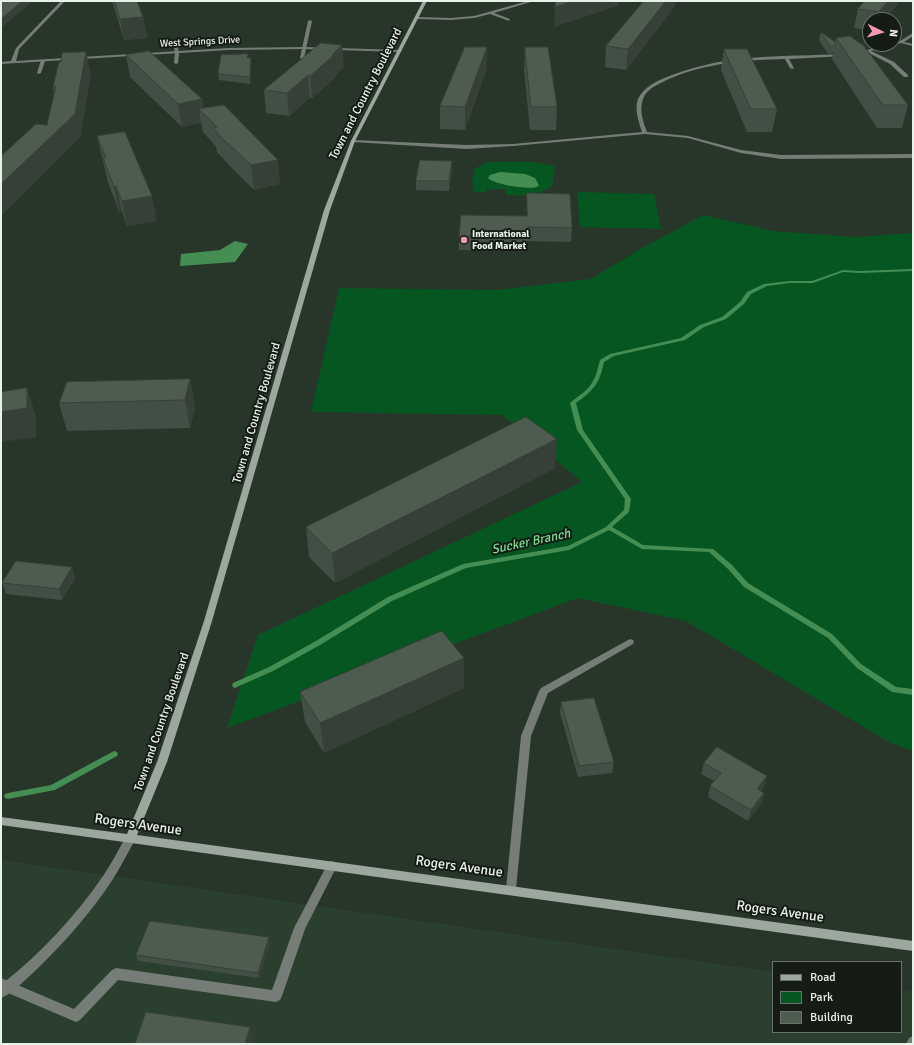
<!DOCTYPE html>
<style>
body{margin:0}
#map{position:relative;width:914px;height:1045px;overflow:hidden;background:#28362a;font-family:Signika,sans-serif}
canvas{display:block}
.frame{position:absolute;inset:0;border:2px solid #e9f2ea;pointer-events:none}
.legend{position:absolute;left:772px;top:961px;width:130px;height:72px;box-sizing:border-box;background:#151c16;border:1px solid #6a726b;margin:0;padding:5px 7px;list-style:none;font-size:12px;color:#e9f2ea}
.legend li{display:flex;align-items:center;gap:8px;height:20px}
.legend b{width:20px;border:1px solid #6a726b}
.north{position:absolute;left:862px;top:12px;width:40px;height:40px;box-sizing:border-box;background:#151c16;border:1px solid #6a726b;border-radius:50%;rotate:95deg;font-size:11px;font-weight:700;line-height:16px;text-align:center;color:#e9f2ea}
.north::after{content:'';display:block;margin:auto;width:14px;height:18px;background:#f09ab6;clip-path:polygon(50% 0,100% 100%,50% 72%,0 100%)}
</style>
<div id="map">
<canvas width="914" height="1045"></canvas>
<div class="frame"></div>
<ul class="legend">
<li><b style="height:5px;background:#9ca79d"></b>Road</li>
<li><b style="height:11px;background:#065622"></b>Park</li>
<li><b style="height:11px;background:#4d5c4f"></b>Building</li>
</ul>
<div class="north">N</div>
</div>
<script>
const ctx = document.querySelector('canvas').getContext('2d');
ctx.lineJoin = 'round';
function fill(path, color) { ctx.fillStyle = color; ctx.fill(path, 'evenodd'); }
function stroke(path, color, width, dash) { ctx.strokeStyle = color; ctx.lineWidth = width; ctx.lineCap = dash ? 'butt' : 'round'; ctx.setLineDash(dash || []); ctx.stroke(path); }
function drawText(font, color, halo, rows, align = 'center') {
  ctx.font = font + ' Signika,sans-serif'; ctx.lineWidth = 4; ctx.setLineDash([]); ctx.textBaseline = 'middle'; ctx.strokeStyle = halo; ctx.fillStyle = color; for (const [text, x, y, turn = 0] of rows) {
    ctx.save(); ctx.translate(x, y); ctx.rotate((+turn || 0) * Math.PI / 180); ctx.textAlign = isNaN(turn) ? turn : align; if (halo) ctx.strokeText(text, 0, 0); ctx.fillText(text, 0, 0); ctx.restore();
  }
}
const built = new Path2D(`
 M 1,860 L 773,972 L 773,1032 L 901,1032 L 901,990 L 913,992 L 913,1044 L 1,1044 Z`);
const green = new Path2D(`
 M 487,162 L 534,162 L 555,166 L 552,187 L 532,196 L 506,195 L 505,189 L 487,189 L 486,192 L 474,192 L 474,186 L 472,185 L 474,169 Z
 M 577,192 L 654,194 L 661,229 L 580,227 Z
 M 703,215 L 773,231 L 857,237 L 913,233 L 913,751 L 889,742 L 686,621 L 578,598 L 227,728 L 258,635 L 582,482 L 502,415 L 311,412 L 339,288 L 496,290 L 591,279 L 635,252 Z`);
const water = new Path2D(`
 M 500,172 L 525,174 L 535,178 L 539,185 L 537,187 C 528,190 493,184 488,178 L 490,175 Z
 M 235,241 L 248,244 L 235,262 L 180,266 L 181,254 L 220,250 Z`);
const stream = new Path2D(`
 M 913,269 L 913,271 L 860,273 L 843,272 L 813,283 L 790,283 L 767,286 L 751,294 L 744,304 L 726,319 L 704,327 L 685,340 L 614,356 L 604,362 C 600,383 593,391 576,403 L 583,430 L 631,499 L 629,512 L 612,527 L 643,545 L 713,549 L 732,565 L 748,583 L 832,634 L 861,664 L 896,687 L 913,689 L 913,695 L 892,692 L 857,668 L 828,638 L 744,587 L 728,569 L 709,552 L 642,549 L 609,530 L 569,550 L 466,568 L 392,601 L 320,645 L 273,671 L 237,687 L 235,688 L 233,687 L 232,685 L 233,683 L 269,667 L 316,641 L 388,597 L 463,564 L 568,546 L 606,527 L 624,510 L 625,499 L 577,430 L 570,403 C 578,396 588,391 593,381 C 597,374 598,367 600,360 L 610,354 L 681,338 L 700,325 L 722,317 L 740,302 L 747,292 L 764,284 L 790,281 L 812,281 L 843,270 L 860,271 Z
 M 114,751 L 117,752 L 118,754 L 117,756 L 55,790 L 8,799 L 5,798 L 4,796 L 5,794 L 8,793 L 51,785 Z`);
const lane = new Path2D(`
 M 528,1 L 534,1 L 494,13 L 510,19 L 509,21 L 490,14 L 474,18 L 451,20 L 417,19 L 415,18 L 417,17 L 451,18 L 474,16 Z
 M 310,20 L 312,21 L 304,58 L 302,59 L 300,58 L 308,21 Z
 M 913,33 L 913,36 L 904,42 L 913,44 L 913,46 L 901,43 L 871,51 L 894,62 L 908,75 L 908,77 L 904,77 L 890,64 L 867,52 L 859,54 L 857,53 L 888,44 L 894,44 L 894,43 L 900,41 Z
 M 175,41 L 177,42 L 179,53 L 178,63 L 176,64 L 174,63 L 175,53 L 173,42 Z
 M 843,54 L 845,54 L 845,56 L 789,59 L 794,68 L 792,69 L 790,68 L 785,59 C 745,60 706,63 669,79 C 659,84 647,88 643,99 C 639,110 643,122 647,132 L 688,136 L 741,150 L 781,155 L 913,154 L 913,158 L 781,159 L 741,153 L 688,138 L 645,134 L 513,146 L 466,149 L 353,142 L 351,141 L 353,140 L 466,145 L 513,144 L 642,132 C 639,122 634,110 638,99 C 644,86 659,80 672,75 C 730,53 783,57 843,54 Z
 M 41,60 L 45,61 L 41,73 L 39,74 L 37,73 Z
 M 630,639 L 633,640 L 634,642 L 633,644 L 548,693 L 531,736 L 516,889 L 515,892 L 511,894 L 507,892 L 506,889 L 521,736 L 539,691 L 541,688 Z
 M 332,861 L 336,863 L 337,866 L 305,929 L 282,996 L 280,1000 L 276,1002 L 118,980 L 80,1020 L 76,1022 L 1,990 L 1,978 L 74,1009 L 112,970 L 116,968 L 272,990 L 294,928 L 328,863 Z
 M 913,1036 L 913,1044 L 906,1044 L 909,1038 Z`);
const street = new Path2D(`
 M 61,1 L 65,1 L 19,49 L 16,61 L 228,48 L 305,47 L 400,50 L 402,51 L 400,52 L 305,49 L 228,50 L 1,64 L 1,62 L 11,61 L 16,48 Z
 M 130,834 L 134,836 L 135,839 L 134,842 C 126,856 119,870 111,882 C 89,915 63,944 35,971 C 25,980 13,993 1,998 L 1,985 C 40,954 75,917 103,876 C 112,863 119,849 126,836 Z`);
const secondary = new Path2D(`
 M 423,1 L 427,1 L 355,141 L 330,210 L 212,621 L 167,762 L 137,835 L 913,941 L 913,951 L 1,825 L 1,817 L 127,834 L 157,762 L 204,621 L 324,210 L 351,141 Z`);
const wall = new Path2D(`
 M 112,1 L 137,1 L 143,17 L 147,38 L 124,40 Z
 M 865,1 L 900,1 L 884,20 L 870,20 L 870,31 L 854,28 L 858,9 Z
 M 675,6 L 626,70 L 605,67 L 606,46 Z
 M 821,32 L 835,42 L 836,38 L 908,105 L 902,128 L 877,128 L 832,59 L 833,53 L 828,54 L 819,40 Z
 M 321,43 L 344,67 L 336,74 L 336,77 L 312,98 L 310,98 L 289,116 L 266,113 L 264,90 Z
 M 525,47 L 557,107 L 556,130 L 530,130 L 524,69 Z
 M 724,49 L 777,109 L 772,132 L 747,132 L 721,70 Z
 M 126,55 L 202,99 L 203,108 L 280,184 L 254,190 L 228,164 L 217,152 L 216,147 L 203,132 L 201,123 L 182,127 L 130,77 Z
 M 251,65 L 250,84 L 219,80 L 218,74 Z
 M 487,68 L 465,130 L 440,129 L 440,106 Z
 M 91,74 L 80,137 L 1,216 L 1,156 L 47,125 L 54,92 L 53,86 Z
 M 97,136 L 157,221 L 127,226 L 122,211 L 119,212 L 108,182 Z
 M 452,161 L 452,170 L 449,191 L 416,190 L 416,181 Z
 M 527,193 L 572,228 L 571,242 L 527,241 L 527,251 L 459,250 L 459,236 L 527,216 Z
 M 190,379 L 195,407 L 190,428 L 67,431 L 59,403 Z
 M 555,468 L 335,583 L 309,557 L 306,527 Z
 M 72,567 L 75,578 L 62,600 L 6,594 L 2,583 Z
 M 464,688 L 324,753 L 305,722 L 300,692 Z
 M 561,702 L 614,762 L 612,773 L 578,777 L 560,713 Z
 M 704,763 L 764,787 L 760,791 L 764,793 L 761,804 L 748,821 L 708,797 L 710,786 L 714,781 L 701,774 Z
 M 270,943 L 259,978 L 138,961 L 136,955 Z`);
const shadedWall = new Path2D(`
 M 23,1 L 33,1 L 1,28 L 1,19 Z
 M 574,1 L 619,1 L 618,6 L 554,27 L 555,7 Z
 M 666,1 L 676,1 L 675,6 L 626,70 L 628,49 Z
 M 888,1 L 900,1 L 884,20 L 877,20 L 879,12 Z
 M 143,17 L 147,38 L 124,40 L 120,19 Z
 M 342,45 L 344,67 L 336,74 L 336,77 L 312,98 L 310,76 Z
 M 487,47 L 487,68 L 465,130 L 465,107 Z
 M 86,52 L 91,74 L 80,137 L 1,216 L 1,184 L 75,114 Z
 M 308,75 L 310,98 L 289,116 L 287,93 Z
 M 202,99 L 204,114 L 199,109 L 201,123 L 182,127 L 178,104 Z
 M 278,160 L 280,184 L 254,190 L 251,165 Z
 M 452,161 L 452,170 L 449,191 L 449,181 Z
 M 116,186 L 122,211 L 119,212 L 114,187 Z
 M 152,196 L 157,221 L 127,226 L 122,201 Z
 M 190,379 L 195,407 L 190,428 L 185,400 Z
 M 27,388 L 36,416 L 36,437 L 1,442 L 1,412 Z
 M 557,439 L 555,468 L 335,583 L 332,553 Z
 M 72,567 L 75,578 L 62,600 L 59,589 Z
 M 464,658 L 464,688 L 324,753 L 320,723 Z
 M 767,776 L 764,787 L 754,800 L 757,789 Z
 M 764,793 L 761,804 L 748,821 L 751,810 Z
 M 269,937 L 270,943 L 259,978 L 258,973 Z
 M 250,1027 L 254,1042 L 253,1044 L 245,1044 Z`);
const building = new Path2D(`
 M 1,1 L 23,1 L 1,19 Z
 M 115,1 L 137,1 L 143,17 L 120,19 Z
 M 556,1 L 574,1 L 555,7 Z
 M 644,1 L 666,1 L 628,49 L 606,46 Z
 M 865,1 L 888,1 L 879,12 L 858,9 Z
 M 821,32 L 835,42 L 835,46 L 830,46 Z
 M 850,36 L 864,46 L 908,105 L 883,105 L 836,38 Z
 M 321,43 L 342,45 L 332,55 L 334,55 L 310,76 L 308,75 L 287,93 L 264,90 Z
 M 465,47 L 487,47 L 465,107 L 440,106 Z
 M 525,47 L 548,47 L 557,107 L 531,107 Z
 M 724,49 L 747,49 L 777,109 L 751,109 Z
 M 149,51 L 202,99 L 178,104 L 126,55 Z
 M 86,52 L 75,114 L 1,184 L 1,156 L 36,124 L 47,125 L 56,86 L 53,86 L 59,62 L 61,62 L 62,53 Z
 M 248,54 L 247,58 L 251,58 L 250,77 L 218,74 L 221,55 Z
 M 224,105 L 278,160 L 251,165 L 224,140 L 213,128 L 217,127 L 199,109 Z
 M 125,132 L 152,196 L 122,201 L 116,186 L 114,187 L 103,158 L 106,158 L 97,136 Z
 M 420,160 L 452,161 L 449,181 L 416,181 Z
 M 527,193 L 570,194 L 572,228 L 528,227 L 527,237 L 459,236 L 461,215 L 527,216 Z
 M 190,379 L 185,400 L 59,403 L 67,382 Z
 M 27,388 L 27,408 L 1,412 L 1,392 Z
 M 526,417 L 557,439 L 332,553 L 306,527 Z
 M 16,561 L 72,567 L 59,589 L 2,583 Z
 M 442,631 L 464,658 L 320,723 L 300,692 Z
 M 594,698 L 614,762 L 579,766 L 561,702 Z
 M 717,747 L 767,776 L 757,789 L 764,793 L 751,810 L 710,786 L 721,773 L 704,763 Z
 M 150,921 L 269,937 L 258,973 L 136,955 Z
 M 146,1012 L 250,1027 L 245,1044 L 135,1044 Z`);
const markers = [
 [464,240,4,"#f09ab6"]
];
const farStreetnames = [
 ["West Springs Drive",200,42,-3]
];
const farPoinames = [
 ["International",472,234],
 ["Food Market",472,246]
];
const streetNames = [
 ["Town and Country Boulevard",366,94,-63],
 ["Town and Country Boulevard",257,413,-74],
 ["Town and Country Boulevard",162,722,-71]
];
const waterNames = [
 ["Sucker Branch",531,542,-12]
];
const nearStreetnames = [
 ["Rogers Avenue",138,825,8],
 ["Rogers Avenue",459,867,8],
 ["Rogers Avenue",780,912,8]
];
fill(built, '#2b3f2e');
fill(green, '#065622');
fill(water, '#448e53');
fill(stream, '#448e53');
fill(lane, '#767d77');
fill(street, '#767d77');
fill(secondary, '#9ca79d');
fill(wall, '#424f44');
fill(shadedWall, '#364037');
fill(building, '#4d5c4f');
stroke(building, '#364037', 1);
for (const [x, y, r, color] of markers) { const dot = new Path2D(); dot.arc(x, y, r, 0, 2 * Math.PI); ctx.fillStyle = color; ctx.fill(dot); stroke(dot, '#151c16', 1.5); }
drawText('10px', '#e9f2ea', '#151c16', farStreetnames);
drawText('bold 10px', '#e9f2ea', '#151c16', farPoinames, 'left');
drawText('12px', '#e9f2ea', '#151c16', streetNames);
drawText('italic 13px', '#7cdf8f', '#151c16', waterNames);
drawText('14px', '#e9f2ea', '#151c16', nearStreetnames);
</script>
